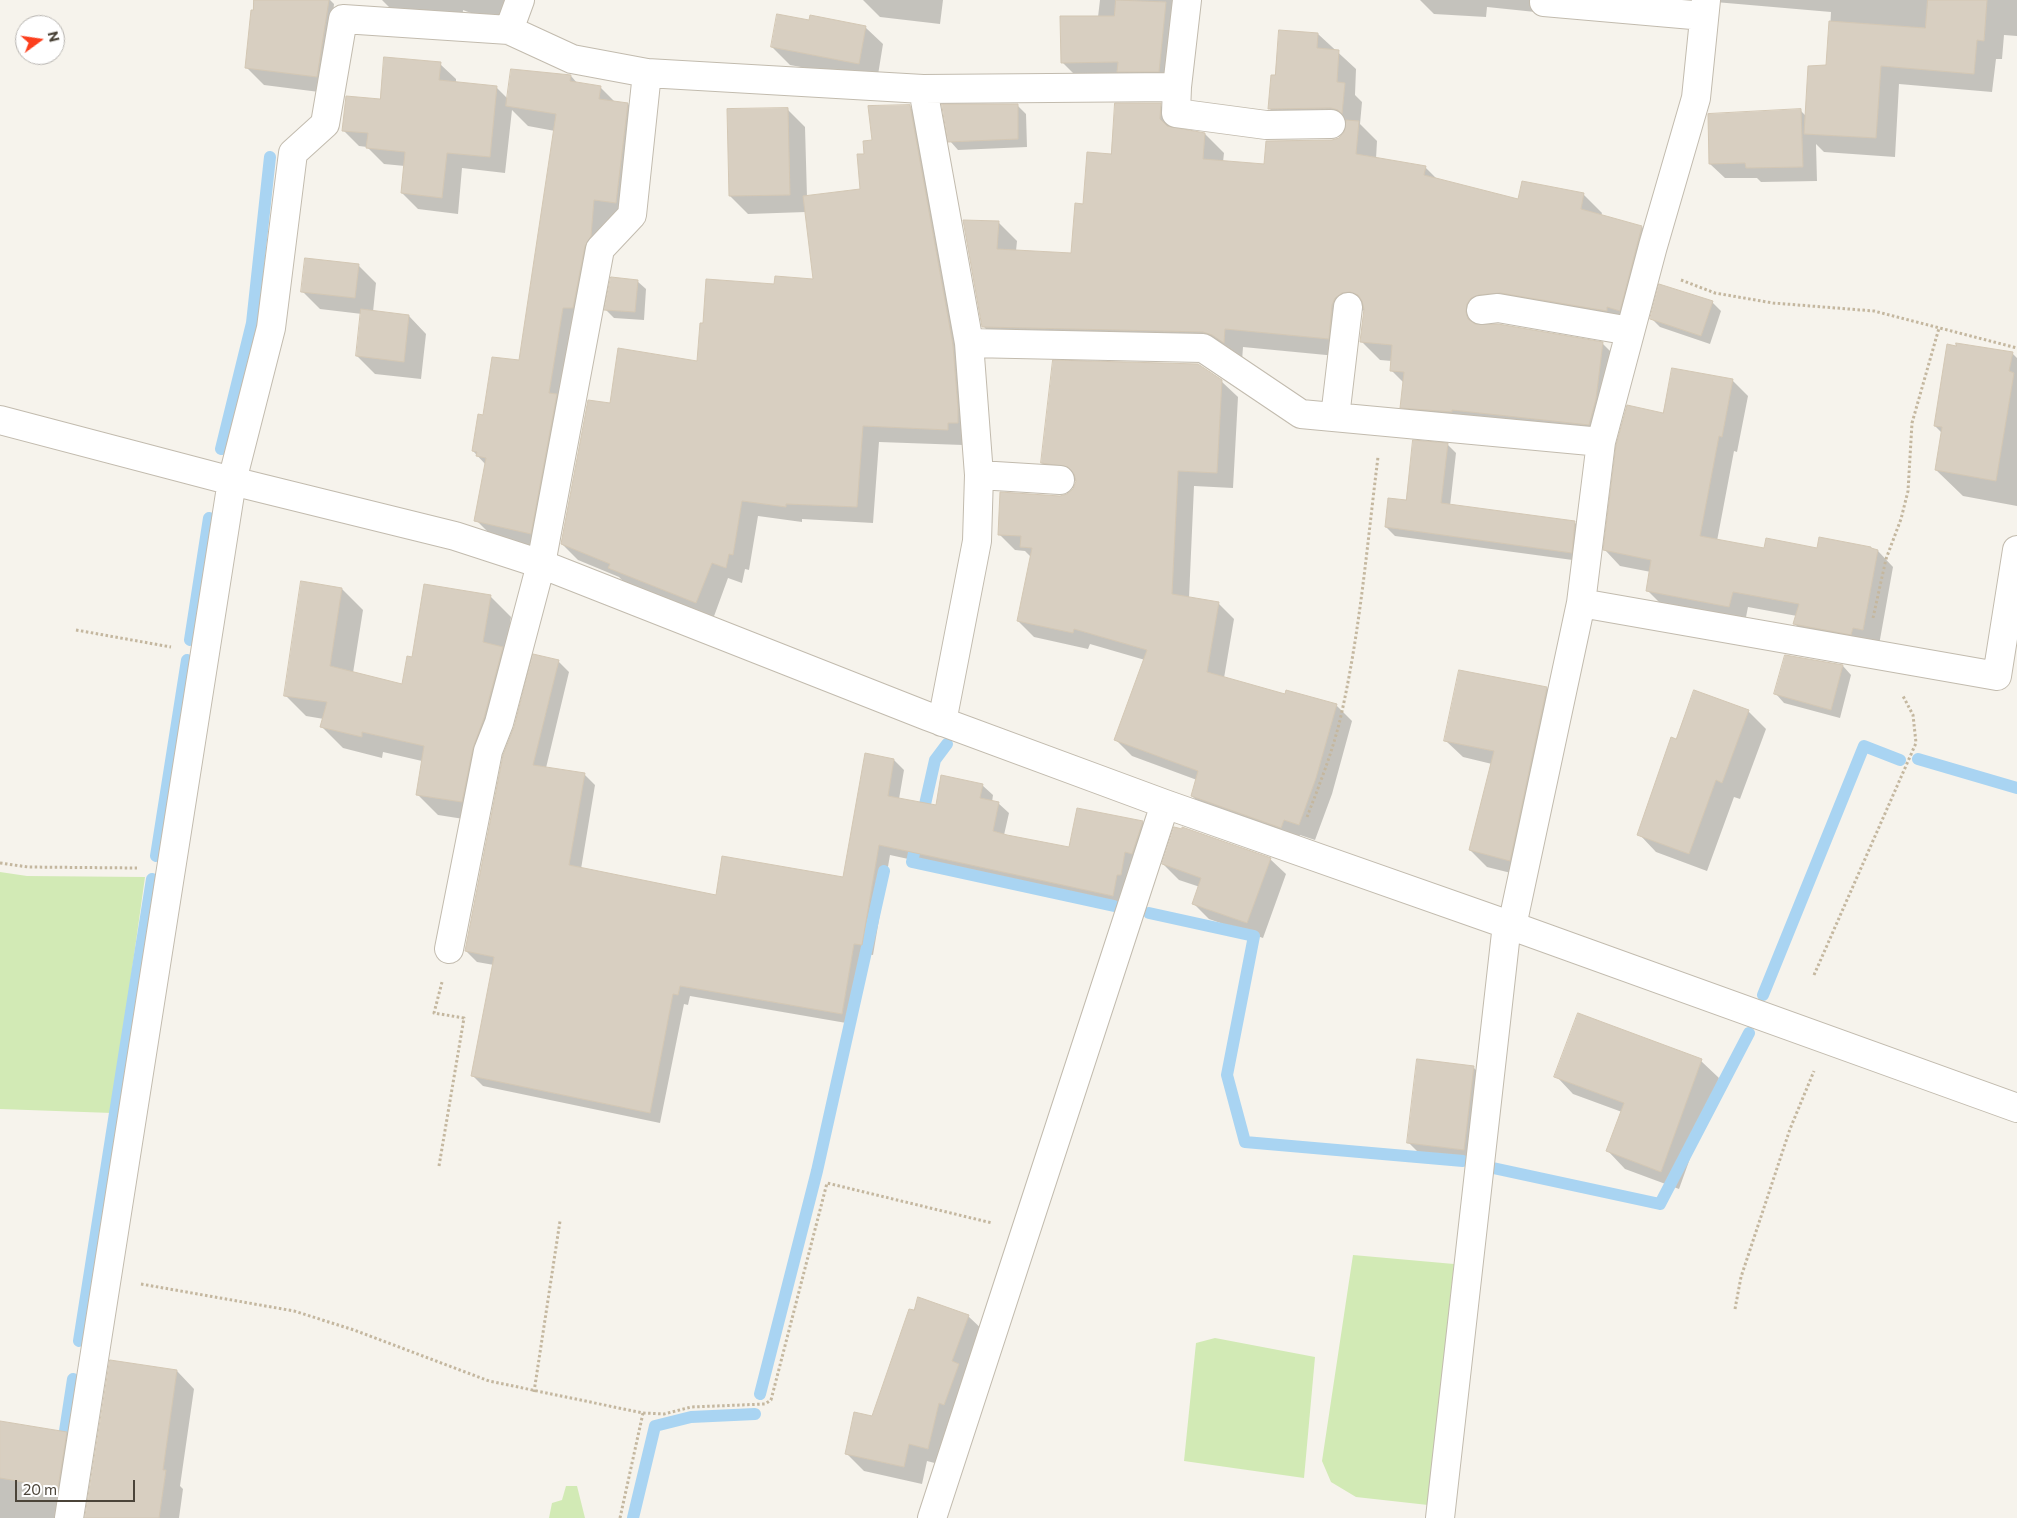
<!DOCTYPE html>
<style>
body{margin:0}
#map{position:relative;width:2017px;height:1518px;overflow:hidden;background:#f6f3ec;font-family:Commissioner,sans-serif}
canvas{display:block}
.north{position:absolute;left:15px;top:15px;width:50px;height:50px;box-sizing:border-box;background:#fff;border:1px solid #b7b4b0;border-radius:50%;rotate:76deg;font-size:14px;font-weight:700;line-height:20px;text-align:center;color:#4b4439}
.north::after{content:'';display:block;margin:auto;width:18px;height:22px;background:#fc3f1d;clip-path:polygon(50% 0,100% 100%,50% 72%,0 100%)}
.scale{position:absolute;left:15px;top:1480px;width:120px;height:22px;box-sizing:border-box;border:2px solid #4b4439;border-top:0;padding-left:6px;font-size:15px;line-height:18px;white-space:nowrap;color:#4b4439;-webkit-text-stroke:4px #fff;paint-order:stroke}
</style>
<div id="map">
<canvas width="2017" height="1518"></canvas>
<div class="north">N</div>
<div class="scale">20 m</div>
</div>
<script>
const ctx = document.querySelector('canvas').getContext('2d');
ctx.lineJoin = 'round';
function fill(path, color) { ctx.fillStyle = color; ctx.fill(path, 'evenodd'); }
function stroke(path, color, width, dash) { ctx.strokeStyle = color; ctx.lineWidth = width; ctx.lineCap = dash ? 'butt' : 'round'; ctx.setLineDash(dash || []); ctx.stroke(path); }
const green = new Path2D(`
 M 0,872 L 27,876 L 145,877 L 112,1113 L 0,1109 Z
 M 1353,1255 L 1454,1264 L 1428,1505 L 1356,1497 L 1331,1482 L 1322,1461 Z
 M 1215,1338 L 1315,1357 L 1304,1478 L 1184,1461 L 1196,1343 Z
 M 566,1486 L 577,1486 L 585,1518 L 549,1518 L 552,1503 L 562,1500 Z`);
const shadow = new Path2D(`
 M 255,0 L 330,0 L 334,4 L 330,45 L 335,94 L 264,85 L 246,67 Z
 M 382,0 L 521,0 L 511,28 L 463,10 L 462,25 L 396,14 Z
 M 863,0 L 943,0 L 940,24 L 880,17 Z
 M 1100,0 L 1187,0 L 1177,90 L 1081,81 L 1062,62 L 1098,17 Z
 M 1420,0 L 2017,0 L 2017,36 L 2004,35 L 2002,59 L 1996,59 L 1992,92 L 1899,84 L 1895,157 L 1824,152 L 1816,144 L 1817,181 L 1761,182 L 1757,178 L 1725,178 L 1710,164 L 1801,111 L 1806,116 L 1828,66 L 1831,12 L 1715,2 L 1545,13 L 1487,7 L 1486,17 L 1434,14 Z
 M 810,21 L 865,27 L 883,44 L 877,81 L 790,65 L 772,47 Z
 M 1318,34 L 1356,69 L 1355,95 L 1362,102 L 1360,124 L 1377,141 L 1376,159 L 1425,167 L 1438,180 L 1519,200 L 1583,194 L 1602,213 L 1601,216 L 1642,227 L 1661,246 L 1638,329 L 1520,311 L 1485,323 L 1485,325 L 1602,343 L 1621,362 L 1608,443 L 1420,426 L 1402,407 L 1404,383 L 1391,370 L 1392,361 L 1380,360 L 1361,341 L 1365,310 L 1361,311 L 1347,357 L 1243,347 L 1242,361 L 1002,345 L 983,326 L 998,222 L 1017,241 L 1016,251 L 1072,254 L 1084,205 L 1112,155 L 1159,104 L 1178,123 L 1178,129 L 1205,134 L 1224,153 L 1223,162 L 1265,166 L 1339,139 L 1346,133 L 1346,126 L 1287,127 L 1270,109 L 1276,76 Z
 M 440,64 L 456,79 L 456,83 L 496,87 L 508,99 L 571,76 L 578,84 L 600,87 L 616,103 L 628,104 L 648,125 L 636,223 L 615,220 L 551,554 L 497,541 L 476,520 L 486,465 L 473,451 L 520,361 L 555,131 L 528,126 L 512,110 L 505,173 L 462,168 L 458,214 L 418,209 L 402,193 L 405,166 L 384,164 L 367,147 L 359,146 L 343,130 L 381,101 Z
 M 1017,105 L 1026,114 L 1027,147 L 958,150 L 950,141 Z
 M 909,106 L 926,123 L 969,362 L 963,445 L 879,442 L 873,523 L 802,519 L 802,522 L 758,516 L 749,570 L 745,569 L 742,583 L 728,578 L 713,619 L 626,584 L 619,577 L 578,560 L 562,544 L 611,405 L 699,363 L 775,285 L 814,280 L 806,212 L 748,214 L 730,196 L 787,109 L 805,127 L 807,197 L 862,190 L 866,155 L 874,141 Z
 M 358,265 L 376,283 L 373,312 L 409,316 L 426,334 L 421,379 L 375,374 L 357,356 L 362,314 L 320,309 L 302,291 Z
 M 637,281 L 646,289 L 644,320 L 614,318 L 606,310 Z
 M 1712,302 L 1721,311 L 1710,344 L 1660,327 L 1651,318 Z
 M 2012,353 L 2017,358 L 2017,506 L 1963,496 L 1936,470 L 1942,433 L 1935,426 Z
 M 1732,380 L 1748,396 L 1737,452 L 1734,451 L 1717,541 L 1765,550 L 1878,551 L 1893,567 L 1879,645 L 1810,640 L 1795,624 L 1797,616 L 1748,607 L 1745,622 L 1663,606 L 1647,590 L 1651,572 L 1620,566 L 1605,550 L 1664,415 Z
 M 1221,381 L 1238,397 L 1233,488 L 1194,486 L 1189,598 L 1218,603 L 1234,619 L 1224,678 L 1285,696 L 1336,705 L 1352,721 L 1332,794 L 1315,840 L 1300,835 L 1297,843 L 1208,812 L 1192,796 L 1197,780 L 1132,756 L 1116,740 L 1145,660 L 1090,644 L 1088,649 L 1034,637 L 1018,621 L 1031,557 L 1025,551 L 1015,550 L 999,534 L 1060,497 L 1068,495 L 1074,490 L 1077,481 L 1058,479 L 1042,463 Z
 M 1448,445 L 1456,453 L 1450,506 L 1575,523 L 1584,531 L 1580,561 L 1395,536 L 1386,527 L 1408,501 Z
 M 342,589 L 363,610 L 353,673 L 403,685 L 413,658 L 490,596 L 511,617 L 483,822 L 438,815 L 417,794 L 422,761 L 383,752 L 382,758 L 343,748 L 322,727 L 324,719 L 306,716 L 285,695 Z
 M 558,661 L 569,672 L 546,768 L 584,774 L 595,785 L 581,869 L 717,896 L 844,878 L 894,760 L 904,770 L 899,799 L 936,806 L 982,785 L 993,795 L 992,802 L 998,803 L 1009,813 L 1004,835 L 1070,849 L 1142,822 L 1153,833 L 1123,906 L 890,855 L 873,955 L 865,954 L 852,1024 L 690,996 L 688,1005 L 684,1004 L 660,1123 L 483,1086 L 472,1075 L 494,965 L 477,962 L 466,951 Z
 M 1843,666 L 1851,675 L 1840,718 L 1784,703 L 1776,694 Z
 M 1547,688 L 1563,705 L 1527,877 L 1487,867 L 1470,850 L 1492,764 L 1463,757 L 1446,741 Z
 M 1748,711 L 1766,729 L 1740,799 L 1734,797 L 1707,871 L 1656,852 L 1639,834 L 1677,740 Z
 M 1270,859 L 1286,874 L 1263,938 L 1209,919 L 1194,904 L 1200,887 L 1179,880 L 1163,864 Z
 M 1701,1061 L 1719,1078 L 1679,1189 L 1625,1169 L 1608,1151 L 1622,1112 L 1573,1094 L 1556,1076 Z
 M 1474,1068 L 1489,1083 L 1479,1164 L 1424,1158 L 1409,1143 Z
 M 968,1316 L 986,1333 L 946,1466 L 927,1461 L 922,1484 L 864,1471 L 846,1453 L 873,1417 Z
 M 177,1371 L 194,1389 L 180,1486 L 183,1489 L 179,1518 L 86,1518 Z
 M 0,1422 L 66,1433 L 84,1451 L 73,1518 L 0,1518 Z`);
const stream = new Path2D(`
 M 221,449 L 252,323 L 270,157
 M 190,640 L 209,518
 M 947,744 L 935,760 L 912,862 L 1114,906
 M 1918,759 L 2017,788
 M 156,856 L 187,660
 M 1149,913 L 1254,936 L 1227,1075 L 1245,1142 L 1463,1161
 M 1763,995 L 1864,746 L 1900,760
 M 1493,1168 L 1660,1204 L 1749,1033
 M 79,1341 L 152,879
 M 760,1394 L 817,1171 L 884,871
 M 65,1431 L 73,1379
 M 633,1518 L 655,1426 L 691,1417 L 755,1414`);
const building = new Path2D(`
 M 254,0 L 329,0 L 317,77 L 245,68 L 251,10 L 253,10 Z
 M 1116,0 L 1166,2 L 1159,72 L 1117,72 L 1118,62 L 1061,63 L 1060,16 L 1114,16 Z
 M 1928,0 L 1987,0 L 1984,41 L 1977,40 L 1974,74 L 1881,66 L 1876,138 L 1804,134 L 1808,66 L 1826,65 L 1829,21 L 1925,28 Z
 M 777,14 L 809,20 L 810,15 L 866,26 L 859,64 L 771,47 Z
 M 1279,30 L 1318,33 L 1317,48 L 1339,50 L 1337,82 L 1345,83 L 1342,114 L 1338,110 L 1331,108 L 1268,109 L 1271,75 L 1275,75 Z
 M 384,57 L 441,62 L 439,80 L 497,86 L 490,157 L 447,153 L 442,198 L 401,193 L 405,152 L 366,148 L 368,133 L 342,131 L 346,96 L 380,99 Z
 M 511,69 L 571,75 L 570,81 L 601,86 L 599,99 L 628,103 L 616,203 L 594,200 L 591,236 L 585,246 L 573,308 L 563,308 L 549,393 L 557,394 L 531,534 L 474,521 L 486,458 L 476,456 L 477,452 L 472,451 L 478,414 L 483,415 L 492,357 L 519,360 L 556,114 L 506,106 Z
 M 1115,103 L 1161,103 L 1160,119 L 1167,126 L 1205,133 L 1203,159 L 1264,164 L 1266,141 L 1332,140 L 1339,138 L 1344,132 L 1346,120 L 1359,121 L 1356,154 L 1426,166 L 1424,175 L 1518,199 L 1522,181 L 1584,193 L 1581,209 L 1642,226 L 1620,311 L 1607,307 L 1607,311 L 1500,293 L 1479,295 L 1471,298 L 1467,304 L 1466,312 L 1468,319 L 1475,324 L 1498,324 L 1603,342 L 1596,399 L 1589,425 L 1452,410 L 1452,412 L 1400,408 L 1404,372 L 1390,371 L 1392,345 L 1360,342 L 1364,309 L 1362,301 L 1358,295 L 1350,292 L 1342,293 L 1335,298 L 1332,305 L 1329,339 L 1225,329 L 1224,343 L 1212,335 L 1203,332 L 982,327 L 963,220 L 999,221 L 997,249 L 1071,253 L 1075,203 L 1083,204 L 1087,152 L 1111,154 Z
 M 942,104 L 1018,104 L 1018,139 L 948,142 Z
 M 910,105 L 953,345 L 958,408 L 958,423 L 948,423 L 948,430 L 863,426 L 857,507 L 786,504 L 786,507 L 742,501 L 733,555 L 729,554 L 726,568 L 712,563 L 696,603 L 608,568 L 610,564 L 561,544 L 588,400 L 610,403 L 618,348 L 697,361 L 700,323 L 703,323 L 706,279 L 774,284 L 775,276 L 813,279 L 803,196 L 860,189 L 857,154 L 864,154 L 863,141 L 872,140 L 868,106 Z
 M 788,108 L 790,195 L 729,196 L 727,109 Z
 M 1801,109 L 1803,167 L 1746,168 L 1745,163 L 1709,164 L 1708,114 Z
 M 305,258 L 359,264 L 355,298 L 301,292 Z
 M 611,277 L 638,280 L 635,312 L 604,310 Z
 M 1659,284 L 1713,301 L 1701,336 L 1650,319 Z
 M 361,309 L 409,315 L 404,362 L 356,356 Z
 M 1956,343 L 2013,352 L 2009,371 L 2014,373 L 1996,481 L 1935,470 L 1942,427 L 1934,426 L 1947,344 L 1956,346 Z
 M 1053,360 L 1198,364 L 1222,380 L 1217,473 L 1178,471 L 1172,594 L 1219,602 L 1207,672 L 1285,694 L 1286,690 L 1337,704 L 1316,778 L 1299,825 L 1284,820 L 1281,828 L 1191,796 L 1198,771 L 1114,740 L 1147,650 L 1074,629 L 1073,633 L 1017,621 L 1032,548 L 1020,547 L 1021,536 L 998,535 L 1000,492 L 1060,496 L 1067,494 L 1073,489 L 1076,481 L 1074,474 L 1068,467 L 1041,463 Z
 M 1672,368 L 1733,379 L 1722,437 L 1719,436 L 1700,536 L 1764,548 L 1766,538 L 1817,548 L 1819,537 L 1871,547 L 1871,548 L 1878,550 L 1863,630 L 1853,628 L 1851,635 L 1793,624 L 1799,604 L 1733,592 L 1729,607 L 1646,591 L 1651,560 L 1603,550 L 1616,445 L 1627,405 L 1663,413 Z
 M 1413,440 L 1448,443 L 1441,503 L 1575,521 L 1572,553 L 1385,527 L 1388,498 L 1406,500 Z
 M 301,581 L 342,588 L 330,666 L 402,684 L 407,656 L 412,657 L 424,584 L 491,595 L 483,642 L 503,647 L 484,718 L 473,748 L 462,802 L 416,795 L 424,746 L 362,732 L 362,737 L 320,727 L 327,702 L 284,696 Z
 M 533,654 L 559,660 L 533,765 L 585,773 L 569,865 L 716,895 L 722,856 L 843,877 L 865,753 L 894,759 L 888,796 L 936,805 L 941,775 L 983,784 L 980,798 L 999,802 L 993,831 L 1007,835 L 1069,847 L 1077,808 L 1143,821 L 1132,854 L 1125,852 L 1121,875 L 1117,875 L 1113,896 L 879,845 L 862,945 L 854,944 L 842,1014 L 680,986 L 678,995 L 673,994 L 650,1113 L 471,1076 L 494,957 L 465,951 L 503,755 L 514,727 Z
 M 1785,655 L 1843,665 L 1831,710 L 1774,694 Z
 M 1459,670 L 1547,687 L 1510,861 L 1469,850 L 1494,751 L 1444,741 Z
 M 1694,690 L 1749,710 L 1722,783 L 1716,780 L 1689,854 L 1637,835 L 1671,737 L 1676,739 Z
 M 1174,827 L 1182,829 L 1182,827 L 1271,858 L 1247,923 L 1192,904 L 1201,878 L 1162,864 Z
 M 1578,1013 L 1702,1059 L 1661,1172 L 1606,1151 L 1624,1103 L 1554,1077 Z
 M 1417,1059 L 1474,1066 L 1464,1150 L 1407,1143 Z
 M 918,1297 L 969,1315 L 952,1361 L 959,1364 L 944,1405 L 939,1403 L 928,1449 L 909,1444 L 904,1467 L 845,1454 L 854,1412 L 872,1416 L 909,1309 L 914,1310 Z
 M 110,1360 L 177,1370 L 163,1470 L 166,1470 L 159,1518 L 85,1518 Z
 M 0,1421 L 67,1432 L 58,1488 L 0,1478 Z`);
const path = new Path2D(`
 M 1681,280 L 1715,293 L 1773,303 L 1874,311 L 2017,348
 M 1873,618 L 1886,559 L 1901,519 L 1908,491 L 1912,423 L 1939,328
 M 76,630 L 171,647
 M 1307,817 C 1319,786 1332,753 1340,720 C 1360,634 1367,545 1378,457
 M 0,863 L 28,867 L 137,868
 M 1814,975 L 1916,743 L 1913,715 L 1903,696
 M 439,1166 L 464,1018 L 434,1013 L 442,982
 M 141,1284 L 294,1311 L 354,1330 L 489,1381 L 643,1413 L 664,1414 L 691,1407 L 765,1404 L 771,1400 L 827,1183 L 992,1223
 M 1735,1309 L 1741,1277 L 1790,1129 L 1814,1071
 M 534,1392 L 560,1221
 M 620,1518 L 643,1413`);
const minor = new Path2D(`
 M 1544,2 L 1704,16
 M 509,30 L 572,59 L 647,73 L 923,89
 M 1177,87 L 1176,113 L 1266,125 L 1331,124
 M 1481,310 L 1498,308 L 1630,331
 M 969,343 L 1203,348 L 1301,414 L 1601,442
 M 1335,417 L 1348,307
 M 0,420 L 232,481 L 455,536 L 541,564 L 927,716 L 1165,804 L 1512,926 L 2017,1108
 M 979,475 L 1060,480
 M 1581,603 L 1997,676 L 2017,550
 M 942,722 L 977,541 L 979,475 L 969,343 L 923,89 L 1177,87 L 1187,0
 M 1512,926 L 1581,603 L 1601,442 L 1653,246 L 1696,98 L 1706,0
 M 449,949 L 488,751 L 499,723 L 541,564 L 600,249 L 632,215 L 647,73
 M 69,1518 L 232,481 L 271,328 L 293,153 L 325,124 L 343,19 L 509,30 L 520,0
 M 932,1518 L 1165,804
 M 1440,1518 L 1507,924`);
fill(green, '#d2eab5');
fill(shadow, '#0003');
stroke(stream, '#a9d4f2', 12);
fill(building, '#d8cfc1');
stroke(building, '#d3c7b4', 1);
stroke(minor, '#c2bbae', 30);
stroke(path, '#c4b79f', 3, [2.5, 2.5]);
stroke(minor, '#fff', 28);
</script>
